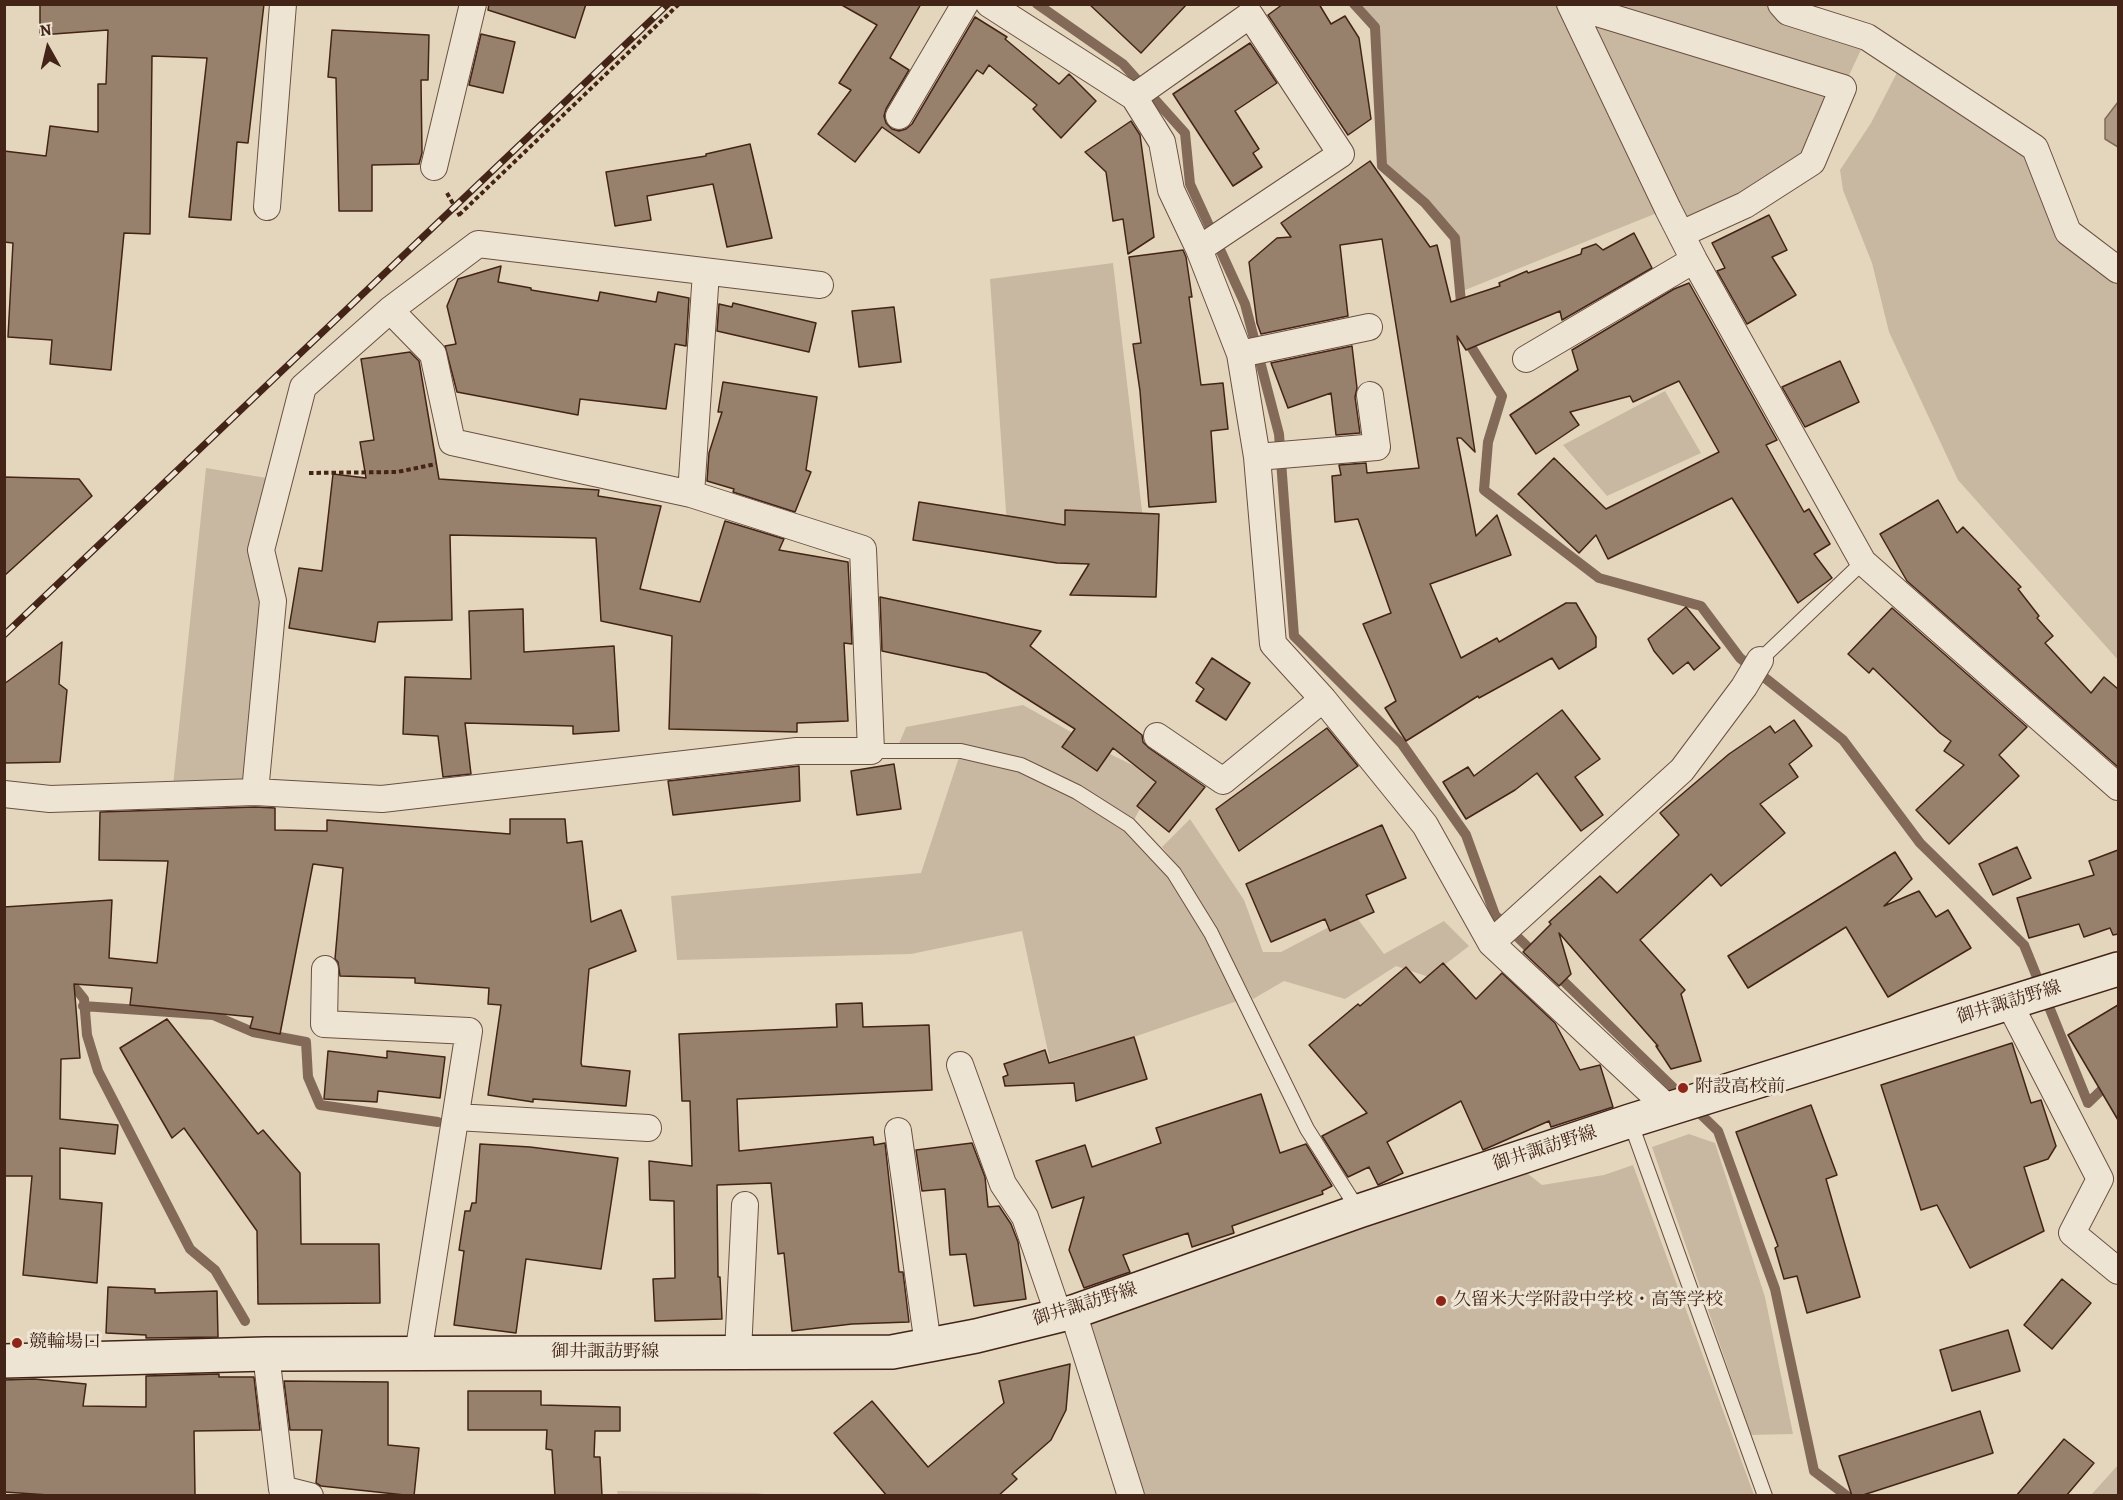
<!DOCTYPE html>
<meta charset="utf-8">
<style>
body{margin:0}
#map{position:relative;width:2123px;height:1500px;overflow:hidden;background:#e4d6bd;font-family:Alegreya,serif}
canvas{display:block}
.frame{position:absolute;inset:0;border:6px solid #432416;pointer-events:none}
.north{position:absolute;left:18px;top:18px;width:60px;height:60px;-webkit-text-stroke:4px #ede4d4;paint-order:stroke;rotate:352deg;font-size:16px;font-weight:700;line-height:24px;text-align:center;color:#432416}
.north::after{content:'';display:block;margin:auto;width:21px;height:27px;background:#432416;clip-path:polygon(50% 0,100% 100%,50% 72%,0 100%)}
</style>
<div id="map">
<canvas width="2123" height="1500"></canvas>
<div class="frame"></div>
<div class="north">N</div>
</div>
<script>
const ctx = document.querySelector('canvas').getContext('2d');
ctx.lineJoin = 'round';
function fill(path, color) { ctx.fillStyle = color; ctx.fill(path, 'evenodd'); }
function stroke(path, color, width, dash) { ctx.strokeStyle = color; ctx.lineWidth = width; ctx.lineCap = dash ? 'butt' : 'round'; ctx.setLineDash(dash || []); ctx.stroke(path); }
function drawText(font, color, halo, rows, align = 'center') {
  ctx.font = font + ' Alegreya,"Noto Serif JP",serif'; ctx.lineWidth = 6; ctx.setLineDash([]); ctx.textBaseline = 'middle'; ctx.strokeStyle = halo; ctx.fillStyle = color; for (const [text, x, y, turn = 0] of rows) {
    ctx.save(); ctx.translate(x, y); ctx.rotate((+turn || 0) * Math.PI / 180); ctx.textAlign = isNaN(turn) ? turn : align; if (halo) ctx.strokeText(text, 0, 0); ctx.fillText(text, 0, 0); ctx.restore();
  }
}
const green = new Path2D(`
 M 1354,5 L 1766,5 L 1867,37 L 1843,88 L 1812,162 L 1681,234 L 1667,209 L 1460,292 L 1455,238 L 1425,203 L 1382,166 L 1375,27 Z
 M 1903,61 L 2035,148 L 2068,232 L 2118,270 L 2118,660 L 1958,480 L 1889,332 L 1872,263 L 1843,190 L 1840,170 L 1871,123 Z
 M 1113,263 L 1144,528 L 1007,526 L 990,279 Z
 M 1665,391 L 1701,453 L 1607,496 L 1563,445 Z
 M 206,468 L 279,480 L 261,550 L 273,601 L 255,792 L 172,795 Z
 M 1023,705 L 1112,755 L 1157,777 L 1134,820 L 1082,788 L 1023,759 L 963,744 L 898,746 L 906,727 Z
 M 961,751 L 1021,765 L 1129,825 L 1174,873 L 1243,999 L 1134,1037 L 1050,1061 L 1022,931 L 911,954 L 677,960 L 671,896 L 921,873 Z
 M 1190,819 L 1244,900 L 1263,952 L 1281,952 L 1354,914 L 1384,954 L 1444,921 L 1469,946 L 1429,977 L 1396,966 L 1345,999 L 1284,981 L 1253,999 L 1182,872 L 1162,847 Z
 M 1689,1134 L 1715,1143 L 1765,1297 L 1793,1434 L 1751,1435 L 1652,1147 Z
 M 1633,1165 L 1754,1495 L 1140,1495 L 1082,1316 L 1523,1170 L 1542,1185 L 1604,1175 Z
 M 2118,1465 L 2118,1495 L 2091,1495 Z
 M 617,1491 L 757,1493 L 772,1495 L 618,1496 Z`);
const water = new Path2D(`
 M 2118,102 L 2118,147 L 2105,139 L 2105,119 Z`);
const stream = new Path2D(`
 M 1037,4 L 1123,64 L 1185,133 L 1190,184 L 1245,304 L 1279,434 L 1294,636 L 1402,744 L 1466,835 L 1495,915 L 1538,957
 M 1354,4 L 1375,27 L 1382,166 L 1425,203 L 1455,238 L 1462,313
 M 1465,337 L 1502,396 L 1488,442 L 1484,490 L 1599,578 L 1701,606 L 1740,658 L 1843,740 L 1920,843 L 2024,945 L 2088,1103 L 2118,1074
 M 1554,972 L 1718,1131 L 1775,1289 L 1814,1471 L 1847,1496
 M 60,987 L 76,989 L 84,999 L 87,1035 L 98,1071 L 190,1249 L 215,1270 L 245,1321
 M 83,1006 L 213,1015 L 253,1032 L 306,1042 L 308,1077 L 320,1105 L 438,1122`);
const building = new Path2D(`
 M 40,4 L 264,4 L 248,143 L 237,142 L 231,220 L 189,217 L 207,58 L 152,56 L 150,234 L 124,233 L 111,370 L 50,364 L 52,340 L 8,337 L 13,243 L 4,242 L 4,151 L 46,156 L 50,126 L 98,132 L 98,84 L 106,84 L 108,30 L 40,35 Z
 M 489,4 L 586,4 L 575,38 L 488,10 Z
 M 840,4 L 921,4 L 890,58 L 909,70 L 886,109 L 884,116 L 886,123 L 892,129 L 899,131 L 906,129 L 912,124 L 975,17 L 1007,37 L 1005,39 L 1059,84 L 1069,74 L 1096,101 L 1061,138 L 1033,109 L 1037,105 L 989,65 L 983,74 L 977,70 L 919,153 L 882,127 L 855,162 L 818,134 L 851,90 L 839,83 L 877,25 Z
 M 1089,4 L 1187,4 L 1141,53 Z
 M 1283,4 L 1319,4 L 1331,24 L 1345,16 L 1359,38 L 1371,119 L 1348,135 L 1268,15 Z
 M 332,30 L 429,35 L 428,80 L 421,80 L 422,153 L 419,164 L 372,165 L 372,211 L 339,211 L 336,78 L 328,77 Z
 M 481,34 L 515,42 L 503,93 L 469,85 Z
 M 1250,43 L 1277,83 L 1235,111 L 1259,149 L 1253,153 L 1262,167 L 1233,186 L 1173,94 Z
 M 1131,121 L 1140,135 L 1154,237 L 1128,254 L 1123,219 L 1113,221 L 1106,172 L 1085,152 Z
 M 750,144 L 772,238 L 727,247 L 713,184 L 647,196 L 651,220 L 615,226 L 606,172 L 706,156 L 706,154 Z
 M 1370,161 L 1430,247 L 1437,245 L 1451,302 L 1500,286 L 1499,283 L 1527,271 L 1528,273 L 1581,254 L 1582,249 L 1596,244 L 1603,250 L 1634,233 L 1652,268 L 1562,320 L 1560,311 L 1466,350 L 1457,336 L 1475,452 L 1461,438 L 1457,438 L 1476,536 L 1497,515 L 1511,555 L 1430,584 L 1461,658 L 1497,638 L 1499,642 L 1566,603 L 1576,603 L 1596,637 L 1596,647 L 1559,669 L 1552,658 L 1479,698 L 1478,696 L 1406,741 L 1385,708 L 1396,701 L 1363,624 L 1391,613 L 1358,519 L 1335,522 L 1332,476 L 1341,475 L 1339,465 L 1366,463 L 1367,473 L 1419,468 L 1382,239 L 1340,245 L 1348,316 L 1261,334 L 1257,323 L 1249,262 L 1277,238 L 1291,237 L 1281,223 Z
 M 1769,215 L 1787,250 L 1772,257 L 1796,295 L 1747,324 L 1717,271 L 1725,268 L 1712,243 Z
 M 1183,250 L 1186,257 L 1192,297 L 1189,297 L 1201,385 L 1223,383 L 1228,429 L 1211,431 L 1216,502 L 1149,507 L 1140,391 L 1133,344 L 1141,343 L 1129,257 Z
 M 501,266 L 498,282 L 531,288 L 531,290 L 598,301 L 600,292 L 656,302 L 658,292 L 689,298 L 686,346 L 675,344 L 666,409 L 580,399 L 578,415 L 457,392 L 445,346 L 456,344 L 447,306 L 458,279 Z
 M 1689,283 L 1777,440 L 1766,445 L 1804,512 L 1809,509 L 1830,544 L 1814,554 L 1832,578 L 1798,603 L 1732,498 L 1608,559 L 1596,535 L 1579,553 L 1518,494 L 1554,458 L 1606,509 L 1719,452 L 1679,381 L 1633,402 L 1630,396 L 1570,412 L 1579,425 L 1536,454 L 1510,415 L 1578,370 L 1572,350 L 1674,289 Z
 M 733,303 L 816,323 L 809,352 L 717,331 L 719,304 L 732,307 Z
 M 894,307 L 901,362 L 859,367 L 852,311 Z
 M 1352,346 L 1357,388 L 1355,397 L 1360,433 L 1336,435 L 1331,393 L 1288,408 L 1271,363 Z
 M 410,352 L 419,361 L 439,479 L 599,490 L 598,496 L 661,506 L 640,589 L 700,602 L 725,521 L 784,539 L 779,550 L 848,562 L 852,644 L 844,643 L 848,721 L 797,723 L 797,732 L 669,729 L 672,636 L 601,621 L 596,538 L 450,535 L 452,620 L 378,622 L 375,642 L 289,628 L 299,568 L 322,571 L 333,474 L 366,478 L 360,442 L 374,440 L 361,359 Z
 M 1840,361 L 1859,402 L 1805,427 L 1782,387 Z
 M 723,382 L 817,397 L 806,470 L 811,472 L 795,512 L 733,492 L 734,489 L 707,481 L 709,453 L 722,412 L 718,412 Z
 M 4,477 L 79,479 L 92,496 L 4,576 Z
 M 1938,500 L 1957,533 L 1963,527 L 2021,587 L 2018,589 L 2039,616 L 2037,618 L 2053,636 L 2045,643 L 2091,693 L 2104,677 L 2118,689 L 2118,767 L 1907,581 L 1880,534 Z
 M 919,502 L 1065,525 L 1065,510 L 1159,514 L 1156,597 L 1070,595 L 1089,564 L 1057,563 L 913,540 Z
 M 880,597 L 1041,631 L 1030,646 L 1142,735 L 1143,742 L 1149,748 L 1205,787 L 1169,832 L 1137,806 L 1156,782 L 1113,748 L 1097,771 L 1062,747 L 1075,729 L 986,673 L 882,651 Z
 M 1686,607 L 1720,648 L 1694,670 L 1688,662 L 1673,674 L 1654,651 L 1648,639 Z
 M 1892,608 L 2027,727 L 1999,755 L 2019,776 L 1949,844 L 1916,810 L 1964,765 L 1944,751 L 1951,741 L 1940,733 L 1873,668 L 1869,673 L 1848,654 Z
 M 523,609 L 524,652 L 614,646 L 619,731 L 573,734 L 573,726 L 465,723 L 471,774 L 443,777 L 438,736 L 403,734 L 405,677 L 471,679 L 469,611 Z
 M 62,642 L 59,684 L 67,690 L 60,762 L 4,763 L 4,684 Z
 M 1212,658 L 1250,683 L 1226,720 L 1196,701 L 1204,689 L 1196,683 Z
 M 1562,710 L 1600,759 L 1575,777 L 1603,815 L 1581,831 L 1537,773 L 1515,790 L 1466,819 L 1443,782 L 1468,767 L 1474,776 Z
 M 1794,720 L 1812,746 L 1789,764 L 1798,777 L 1760,804 L 1785,833 L 1721,886 L 1711,874 L 1640,940 L 1685,990 L 1681,994 L 1701,1061 L 1671,1069 L 1656,1046 L 1658,1046 L 1559,933 L 1571,974 L 1559,986 L 1523,952 L 1551,924 L 1549,922 L 1600,876 L 1617,893 L 1679,835 L 1660,813 L 1729,754 L 1770,726 L 1775,733 Z
 M 1327,728 L 1358,766 L 1239,851 L 1216,809 Z
 M 894,764 L 901,809 L 857,815 L 851,771 Z
 M 799,766 L 800,801 L 673,815 L 668,781 Z
 M 255,807 L 275,808 L 275,830 L 327,831 L 327,820 L 510,834 L 510,819 L 565,819 L 567,843 L 582,841 L 591,922 L 621,910 L 636,951 L 589,969 L 581,1063 L 582,1066 L 630,1071 L 626,1106 L 533,1099 L 533,1102 L 488,1095 L 501,1005 L 488,1004 L 489,988 L 415,983 L 415,978 L 340,976 L 338,962 L 335,959 L 343,868 L 313,864 L 280,1034 L 250,1028 L 253,1017 L 130,1005 L 132,988 L 74,984 L 80,1058 L 61,1059 L 60,1119 L 118,1125 L 115,1154 L 60,1148 L 60,1199 L 102,1203 L 97,1283 L 23,1275 L 32,1176 L 4,1176 L 4,907 L 112,900 L 109,958 L 157,963 L 168,861 L 99,860 L 100,812 Z
 M 1382,825 L 1406,878 L 1366,895 L 1374,912 L 1330,931 L 1325,919 L 1271,942 L 1246,884 Z
 M 2017,847 L 2031,878 L 1993,895 L 1979,864 Z
 M 2118,850 L 2118,934 L 2113,935 L 2110,928 L 2084,937 L 2079,924 L 2029,938 L 2017,898 L 2094,875 L 2089,861 Z
 M 1895,852 L 1912,879 L 1884,906 L 1919,891 L 1936,917 L 1948,910 L 1971,948 L 1888,997 L 1846,927 L 1748,988 L 1728,956 Z
 M 1443,963 L 1476,999 L 1502,973 L 1555,1023 L 1580,1070 L 1600,1065 L 1613,1107 L 1551,1127 L 1549,1121 L 1483,1150 L 1461,1101 L 1387,1142 L 1403,1173 L 1378,1185 L 1369,1167 L 1348,1177 L 1322,1136 L 1367,1113 L 1309,1045 L 1358,1004 L 1360,1006 L 1406,967 L 1420,983 Z
 M 862,1003 L 863,1027 L 929,1025 L 932,1090 L 737,1099 L 739,1151 L 873,1137 L 874,1145 L 885,1143 L 899,1272 L 903,1272 L 909,1322 L 852,1324 L 792,1331 L 784,1253 L 778,1254 L 771,1183 L 717,1185 L 718,1277 L 720,1277 L 722,1319 L 655,1321 L 653,1279 L 675,1278 L 674,1201 L 650,1200 L 649,1161 L 692,1166 L 690,1101 L 682,1101 L 679,1034 L 837,1027 L 836,1004 Z
 M 2118,1005 L 2118,1120 L 2068,1035 Z
 M 167,1019 L 258,1134 L 263,1130 L 300,1173 L 301,1244 L 379,1244 L 380,1303 L 258,1304 L 257,1231 L 184,1128 L 172,1138 L 120,1048 Z
 M 1134,1037 L 1147,1079 L 1076,1101 L 1074,1083 L 1005,1086 L 1003,1077 L 1008,1075 L 1004,1064 L 1045,1050 L 1049,1063 Z
 M 2012,1043 L 2031,1103 L 2041,1100 L 2056,1146 L 2048,1159 L 2024,1167 L 2044,1231 L 1970,1268 L 1937,1205 L 1921,1210 L 1881,1085 Z
 M 328,1051 L 387,1058 L 387,1051 L 445,1057 L 440,1098 L 378,1091 L 377,1102 L 324,1099 Z
 M 1261,1094 L 1280,1153 L 1306,1144 L 1332,1186 L 1322,1191 L 1323,1194 L 1232,1226 L 1234,1233 L 1192,1247 L 1188,1233 L 1123,1255 L 1130,1272 L 1084,1288 L 1069,1250 L 1084,1197 L 1052,1208 L 1036,1161 L 1085,1145 L 1092,1167 L 1161,1143 L 1156,1128 Z
 M 1811,1105 L 1837,1175 L 1826,1179 L 1860,1297 L 1807,1313 L 1797,1276 L 1784,1279 L 1775,1248 L 1778,1246 L 1736,1132 Z
 M 972,1143 L 985,1177 L 988,1207 L 999,1206 L 1011,1224 L 1018,1242 L 1026,1299 L 974,1306 L 966,1254 L 950,1255 L 945,1189 L 922,1191 L 916,1150 Z
 M 480,1144 L 530,1147 L 618,1158 L 601,1269 L 526,1259 L 516,1333 L 454,1325 L 464,1251 L 459,1250 L 465,1211 L 470,1211 L 472,1203 L 476,1203 Z
 M 2062,1279 L 2091,1303 L 2052,1349 L 2024,1325 Z
 M 108,1287 L 155,1289 L 155,1293 L 217,1291 L 218,1337 L 146,1338 L 146,1335 L 106,1333 Z
 M 2008,1330 L 2020,1371 L 1952,1391 L 1940,1350 Z
 M 1070,1364 L 1066,1410 L 1051,1440 L 1012,1474 L 1017,1479 L 998,1496 L 887,1496 L 834,1433 L 872,1401 L 928,1467 L 1004,1403 L 999,1381 Z
 M 219,1374 L 219,1377 L 254,1377 L 260,1430 L 194,1431 L 195,1496 L 64,1496 L 4,1492 L 4,1380 L 34,1379 L 86,1384 L 83,1406 L 146,1407 L 146,1376 Z
 M 284,1381 L 388,1382 L 388,1445 L 419,1448 L 414,1496 L 321,1486 L 316,1483 L 322,1430 L 290,1430 Z
 M 468,1391 L 541,1391 L 541,1405 L 620,1407 L 620,1431 L 595,1431 L 594,1457 L 600,1457 L 602,1496 L 555,1496 L 552,1450 L 546,1449 L 547,1430 L 468,1430 Z
 M 1980,1411 L 1993,1453 L 1860,1496 L 1852,1496 L 1839,1456 Z
 M 2064,1439 L 2094,1463 L 2066,1496 L 2016,1496 Z`);
const path = new Path2D(`
 M 447,193 L 460,216
 M 459,215 L 679,4
 M 309,473 L 397,472 L 436,464`);
const lane = new Path2D(`
 M 1760,660 L 1863,562
 M 871,751 L 961,751 L 1021,765 L 1077,792 L 1129,825 L 1174,873 L 1211,933 L 1307,1129 L 1359,1211
 M 1630,1121 L 1765,1496`);
const street = new Path2D(`
 M 989,4 L 1134,97 L 1162,142 L 1171,190 L 1199,249 L 1240,354 L 1257,457 L 1273,644 L 1323,699 L 1425,825 L 1491,943 L 1670,1110
 M 1570,4 L 1668,209 L 1694,260 L 1863,562 L 2118,787
 M 1781,4 L 1788,12 L 1867,37 L 2035,148 L 2068,232 L 2118,270
 M 1571,5 L 1843,88 L 1812,162 L 1745,205 L 1681,234
 M 1134,97 L 1250,15 L 1341,154 L 1199,249
 M 899,116 L 965,4
 M 434,167 L 473,4
 M 267,207 L 283,4
 M 706,272 L 691,494 L 452,442 L 433,354 L 390,310 L 478,244 L 820,285
 M 1240,354 L 1369,327
 M 1526,359 L 1694,260
 M 1257,457 L 1377,447 L 1370,395
 M 1157,736 L 1223,781 L 1323,699
 M 255,792 L 273,601 L 261,550 L 303,387 L 390,310
 M 4,794 L 50,799 L 255,792 L 382,799 L 797,751 L 871,751 L 863,549 L 691,494
 M 1491,943 L 1682,770 L 1744,687 L 1760,660
 M 325,969 L 324,1024 L 469,1031 L 418,1354
 M 2009,1003 L 2100,1179 L 2072,1233 L 2118,1271
 M 960,1065 L 1003,1184 L 1025,1217 L 1059,1316
 M 456,1117 L 648,1128
 M 898,1131 L 928,1345
 M 1073,1312 L 1131,1496
 M 738,1352 L 745,1205
 M 266,1354 L 282,1489 L 310,1496`);
const secondary = new Path2D(`
 M 4,1361 L 266,1354 L 892,1352 L 976,1336 L 1073,1312 L 1359,1211 L 1630,1121 L 2118,969`);
const rail = new Path2D(`
 M 4,635 L 668,4`);
const markers = [
 [1683,1088,6,"#8f2418"],
 [1441,1301,6,"#8f2418"],
 [17,1343,6,"#8f2418"]
];
const streetNames = [
 ["御井諏訪野線",2009,1003,-17],
 ["御井諏訪野線",1545,1149,-18],
 ["御井諏訪野線",1085,1305,-17],
 ["御井諏訪野線",605,1353]
];
const poiNames = [
 ["附設高校前",1695,1088],
 ["久留米大学附設中学校・高等学校",1453,1301],
 ["競輪場口",29,1343]
];
fill(green, '#c9b8a1');
fill(water, '#ad9984');
stroke(water, '#836a58', 1.5);
stroke(stream, '#836a58', 10);
fill(building, '#97816d');
stroke(building, '#432416', 1.5);
stroke(lane, '#6b5040', 16);
stroke(street, '#6b5040', 28);
stroke(secondary, '#432416', 36);
stroke(path, '#432416', 4, [4.5, 3]);
stroke(lane, '#ede4d4', 14);
stroke(street, '#ede4d4', 26);
stroke(secondary, '#ede4d4', 33);
stroke(rail, '#432416', 7);
stroke(rail, '#ede4d4', 4.5, [14]);
for (const [x, y, r, color] of markers) { const dot = new Path2D(); dot.arc(x, y, r, 0, 2 * Math.PI); ctx.fillStyle = color; ctx.fill(dot); stroke(dot, '#ede4d4', 2); }
drawText('18px', '#432416', '#ede4d4', streetNames);
drawText('18px', '#432416', '#ede4d4', poiNames, 'left');
</script>
